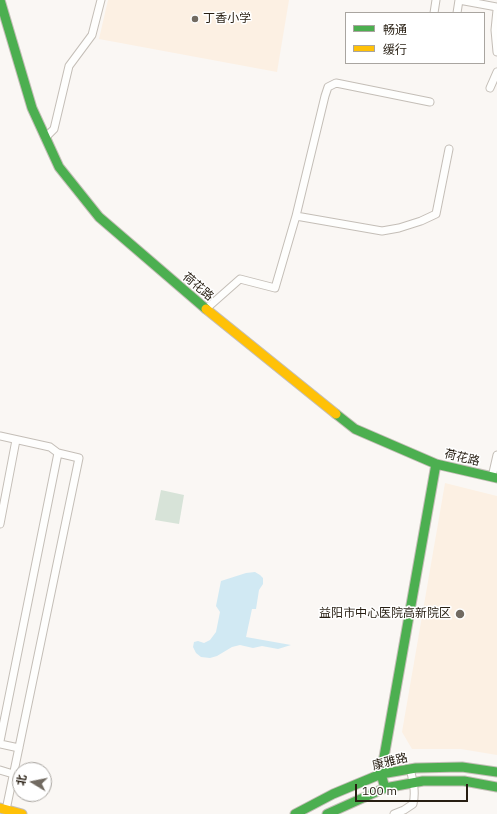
<!DOCTYPE html>
<meta charset="utf-8">
<style>
body{margin:0}
#map{position:relative;width:497px;height:814px;overflow:hidden;background:#faf7f4;font-family:"IBM Plex Sans","Noto Sans SC",sans-serif}
canvas{display:block}
.legend{position:absolute;left:345px;top:12px;width:140px;height:52px;box-sizing:border-box;background:#fff;border:1px solid #a9a5a0;margin:0;padding:5px 7px;list-style:none;font-size:12px;color:#271e12}
.legend li{display:flex;align-items:center;gap:8px;height:20px}
.legend b{width:20px;border:1px solid #a9a5a0}
.north{position:absolute;left:12px;top:762px;width:40px;height:40px;box-sizing:border-box;background:#fff;border:1px solid #a9a5a0;border-radius:50%;rotate:280deg;font-size:11px;font-weight:700;line-height:16px;text-align:center;color:#271e12}
.north::after{content:'';display:block;margin:auto;width:14px;height:18px;background:#716a61;clip-path:polygon(50% 0,100% 100%,50% 72%,0 100%)}
.scale{position:absolute;left:355px;top:784px;width:113px;height:18px;box-sizing:border-box;border:2px solid #271e12;border-top:0;padding-left:5px;font-size:12px;line-height:14px;white-space:nowrap;color:#271e12;-webkit-text-stroke:3px #fff;paint-order:stroke}
</style>
<div id="map">
<canvas width="497" height="814"></canvas>
<ul class="legend">
<li><b style="height:5px;background:#4caf50"></b>畅通</li>
<li><b style="height:5px;background:#ffc107"></b>缓行</li>
</ul>
<div class="north">北</div>
<div class="scale">100 m</div>
</div>
<script>
const ctx = document.querySelector('canvas').getContext('2d');
ctx.lineJoin = 'round';
function fill(path, color) { ctx.fillStyle = color; ctx.fill(path, 'evenodd'); }
function stroke(path, color, width, dash) { ctx.strokeStyle = color; ctx.lineWidth = width; ctx.lineCap = dash ? 'butt' : 'round'; ctx.setLineDash(dash || []); ctx.stroke(path); }
function drawText(font, color, halo, rows, align = 'center') {
  ctx.font = font + ' "IBM Plex Sans","Noto Sans SC",sans-serif'; ctx.lineWidth = 3; ctx.setLineDash([]); ctx.textBaseline = 'middle'; ctx.strokeStyle = halo; ctx.fillStyle = color; for (const [text, x, y, turn = 0] of rows) {
    ctx.save(); ctx.translate(x, y); ctx.rotate((+turn || 0) * Math.PI / 180); ctx.textAlign = isNaN(turn) ? turn : align; if (halo) ctx.strokeText(text, 0, 0); ctx.fillText(text, 0, 0); ctx.restore();
  }
}
const built = new Path2D(`
 M 108,0 L 289,0 L 277,72 L 99,39 Z
 M 445,483 L 497,496 L 497,755 L 461,749 L 412,749 L 402,732 Z`);
const green = new Path2D(`
 M 161,490 L 184,495 L 179,524 L 155,520 Z`);
const water = new Path2D(`
 M 255,572 L 260,575 L 263,578 L 263,584 L 259,590 L 256,609 L 252,609 L 246,637 L 291,645 L 278,649 L 262,646 L 253,648 L 240,645 L 232,647 L 217,656 L 210,658 L 201,657 L 196,653 L 193,647 L 194,642 L 198,641 L 204,643 L 210,640 L 216,632 L 220,612 L 216,606 L 221,581 L 246,573 Z`);
const street = new Path2D(`
 M 459,0 L 497,7
 M 497,10 L 495,30 L 497,52
 M 434,13 L 436,0
 M 457,13 L 459,0
 M 490,88 L 497,72
 M 45,138 L 54,129 L 69,66 L 92,35 L 101,0
 M 296,216 L 325,96 L 328,87 L 336,83 L 430,102
 M 206,309 L 240,279 L 275,288 L 296,216 L 382,231 L 399,228 L 421,221 L 436,214 L 449,149
 M 0,436 L 50,447 L 58,453 L 79,458 L 6,810
 M 492,477 L 497,455
 M 0,524 L 16,440
 M 0,741 L 58,453
 M 0,744 L 19,748
 M 0,770 L 13,774
 M 394,814 L 404,810 L 413,804 C 416,792 413,780 410,769`);
const fast = new Path2D(`
 M 0,0 L 32,108 L 59,167 L 99,217 L 206,309
 M 336,414 L 355,429 L 436,464 L 497,478
 M 385,788 L 381,774 L 436,464
 M 295,814 L 333,794 L 381,774 L 416,768 L 462,767 L 497,772
 M 327,814 L 385,788 L 423,781 L 464,781 L 497,787`);
const slow = new Path2D(`
 M 206,309 L 336,414
 M 0,808 L 22,814`);
const markers = [
 [195,19,4,"#716a61"],
 [460,614,5,"#716a61"]
];
const poiNames = [
 ["丁香小学",203,19],
 ["益阳市中心医院高新院区",451,614,"right"]
];
const streetNames = [
 ["荷花路",198,287,40],
 ["荷花路",462,458,13],
 ["康雅路",390,762,-14]
];
fill(built, '#fcf0e3');
fill(green, '#d7e3d8');
fill(water, '#d1e9f3');
stroke(street, '#c4beb7', 9);
stroke(fast, '#c4beb7', 11);
stroke(slow, '#c4beb7', 11);
stroke(street, '#fefefd', 7);
stroke(fast, '#4caf50', 9);
stroke(slow, '#ffc107', 9);
for (const [x, y, r, color] of markers) { const dot = new Path2D(); dot.arc(x, y, r, 0, 2 * Math.PI); ctx.fillStyle = color; ctx.fill(dot); stroke(dot, '#fff', 1.5); }
drawText('12px', '#271e12', '#fff', poiNames, 'left');
drawText('12px', '#271e12', '#fff', streetNames);
</script>
